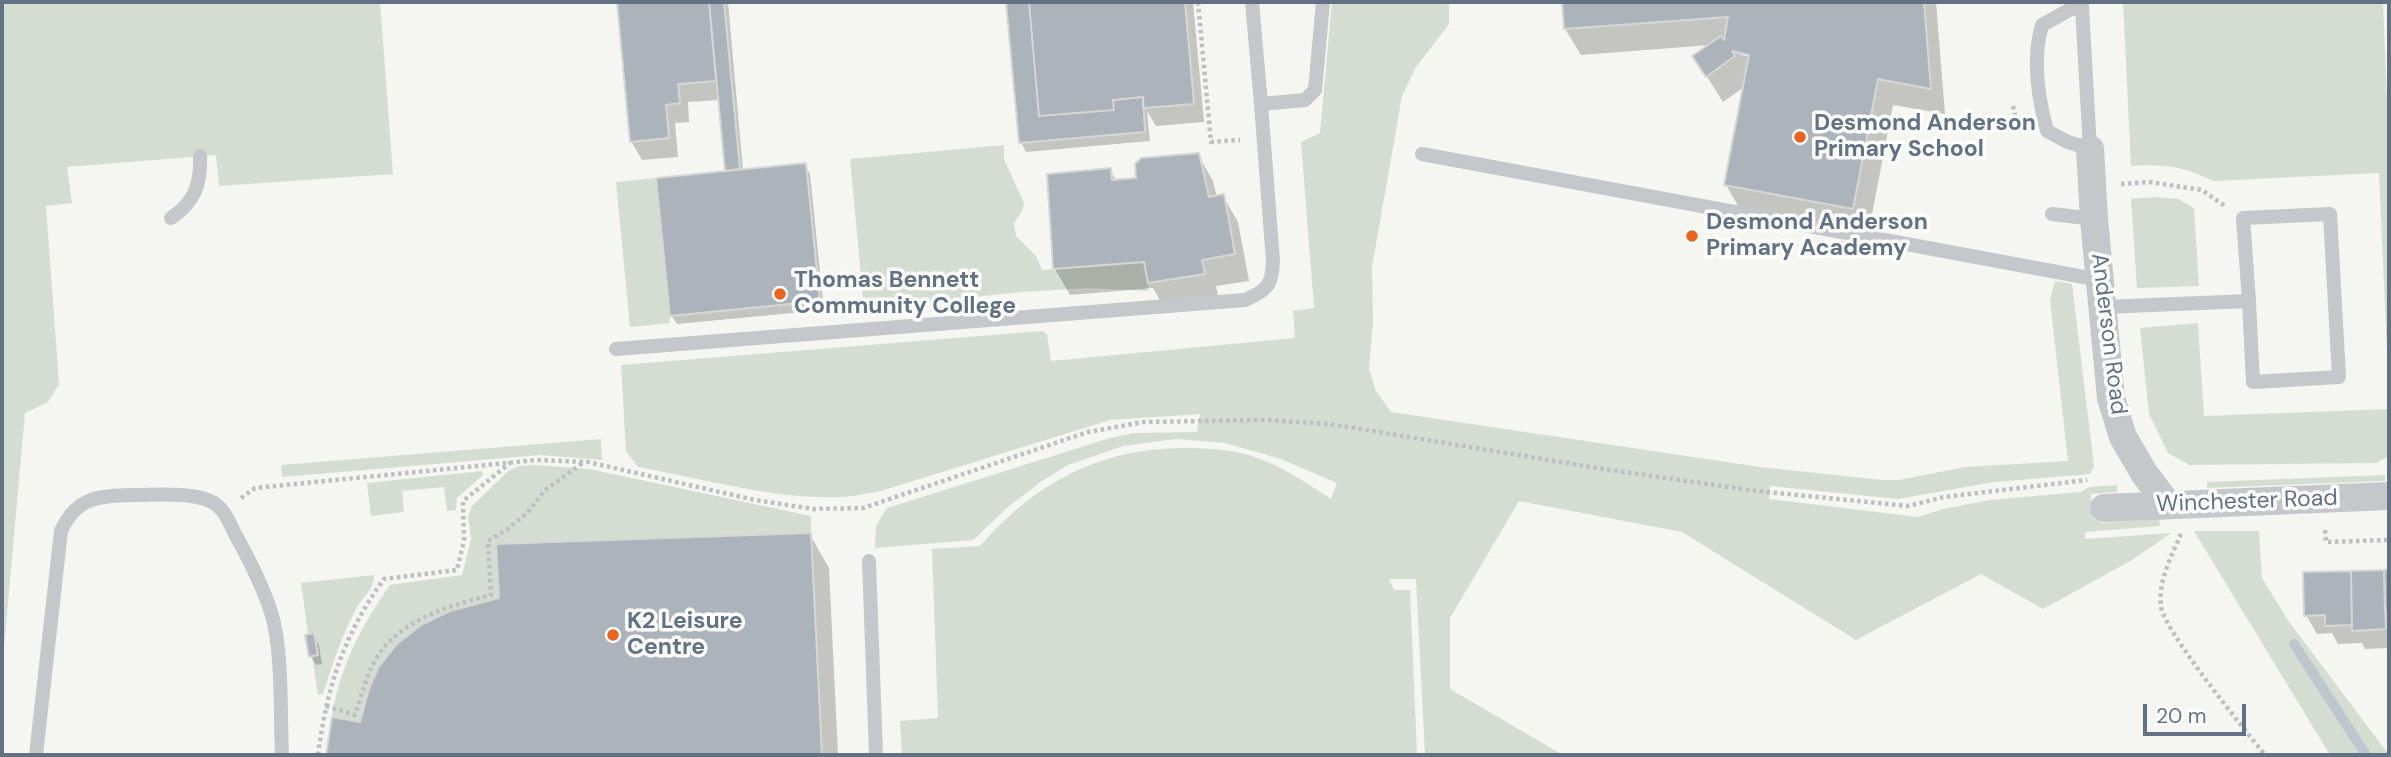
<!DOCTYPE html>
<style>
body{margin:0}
#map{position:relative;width:2391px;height:757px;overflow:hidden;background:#f5f5f1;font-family:"DM Sans",sans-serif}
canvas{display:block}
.frame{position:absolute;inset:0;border:4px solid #637184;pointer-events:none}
.scale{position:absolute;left:2143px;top:704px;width:103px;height:32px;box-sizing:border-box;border:4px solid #637184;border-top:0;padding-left:9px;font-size:21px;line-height:24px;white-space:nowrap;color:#637184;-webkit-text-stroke:5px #fff;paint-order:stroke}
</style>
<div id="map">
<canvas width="2391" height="757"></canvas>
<div class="frame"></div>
<div class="scale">20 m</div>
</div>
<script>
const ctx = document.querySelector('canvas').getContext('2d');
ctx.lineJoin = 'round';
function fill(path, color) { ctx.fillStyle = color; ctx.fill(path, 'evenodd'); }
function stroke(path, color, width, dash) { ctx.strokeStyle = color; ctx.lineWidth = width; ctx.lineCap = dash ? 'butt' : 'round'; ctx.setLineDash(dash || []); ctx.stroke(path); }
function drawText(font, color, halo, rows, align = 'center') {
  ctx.font = font + ' "DM Sans",sans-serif'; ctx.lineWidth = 7; ctx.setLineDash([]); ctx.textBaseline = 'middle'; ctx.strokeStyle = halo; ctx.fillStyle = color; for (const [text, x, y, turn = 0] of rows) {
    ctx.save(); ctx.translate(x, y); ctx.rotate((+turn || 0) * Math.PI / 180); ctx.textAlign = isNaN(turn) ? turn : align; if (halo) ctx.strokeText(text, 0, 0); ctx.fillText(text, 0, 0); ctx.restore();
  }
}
const green = new Path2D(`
 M 2,2 L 380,2 L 393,174 L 219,186 L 216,155 L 67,167 L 72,203 L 46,206 L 59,384 L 48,402 L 25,413 L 2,670 Z
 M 1332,2 L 1442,2 L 1449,5 L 1449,24 L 1416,67 L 1402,96 L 1372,267 L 1373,322 L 1369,369 L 1376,391 L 1391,412 L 1760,467 L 1883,480 L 1899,480 L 1965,467 L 2068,461 L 2050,300 L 2055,281 L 2072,284 L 2094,466 L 2090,474 L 1994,482 L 1898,499 L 1770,486 L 1769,499 L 1918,517 L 1943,509 L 1990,500 L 2081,492 L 2089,487 L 2117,485 L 2117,492 L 2091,494 L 2093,518 L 2102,523 L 2159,519 L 2160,526 L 2085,532 L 2085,539 L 2171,533 L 2132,560 L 2043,609 L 1981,574 L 1856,640 L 1682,532 L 1519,501 L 1450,618 L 1450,689 L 1563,755 L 1425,755 L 1416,579 L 1389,579 L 1394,590 L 1410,590 L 1417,755 L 902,755 L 900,721 L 938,718 L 932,549 L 980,546 C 1034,484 1099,448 1183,448 C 1205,448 1231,449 1252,456 C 1282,466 1305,482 1331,499 L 1337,483 L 1281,459 L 1225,443 L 1176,439 L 1123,446 L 1068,465 L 1042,481 L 1009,506 L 973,540 L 875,548 L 876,526 L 887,508 L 1110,438 L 1134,433 L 1197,432 L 1200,414 L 1110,420 L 881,491 C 868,493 855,496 843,497 C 776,500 704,479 638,467 L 626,451 L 621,365 L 1042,331 L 1047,334 L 1051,361 L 1295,338 L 1293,311 L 1314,308 L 1301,142 L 1320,133 Z
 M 2123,2 L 2383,2 L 2389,144 L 2389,398 L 2379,173 L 2213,181 C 2183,166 2164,164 2131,166 Z
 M 1004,145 L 1004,159 L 1024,203 L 1022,211 L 1014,223 L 1016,236 L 1036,256 L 1042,270 L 1144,262 L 1148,283 L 1148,291 L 1087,288 L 1022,292 L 864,308 L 850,159 Z
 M 656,178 L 670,323 L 630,327 L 616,182 Z
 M 2155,197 L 2178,199 L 2194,208 L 2199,286 L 2137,288 L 2131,199 Z
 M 2198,323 L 2204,416 L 2389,409 L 2389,456 L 2376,463 L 2190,465 L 2168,453 L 2149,414 L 2140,328 Z
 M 601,439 L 602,460 L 540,455 L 282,477 L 281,465 Z
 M 535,465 L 589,469 L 811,516 L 811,533 L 496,544 L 499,598 L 450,611 L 397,644 L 378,667 L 368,692 L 360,722 L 332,717 C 339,668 362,625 390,585 L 462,575 L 471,539 L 468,516 L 472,506 L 508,471 L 519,466 Z
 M 482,471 L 483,475 L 457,498 L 456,510 L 447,511 L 444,487 L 402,491 L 404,512 L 371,516 L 367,483 Z
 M 2385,475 L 2385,481 L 2207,488 L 2207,482 Z
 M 2194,531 L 2259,531 L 2262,578 L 2289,622 L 2389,755 L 2330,755 Z
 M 374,575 C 375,588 362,598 356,609 C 342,636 332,665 323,694 L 318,695 L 312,656 L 318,654 L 314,634 L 308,634 L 301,583 Z`);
const shadow = new Path2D(`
 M 619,2 L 728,2 L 743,170 L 805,165 L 810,174 L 824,310 L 677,324 L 671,315 L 727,172 L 720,100 L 688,102 L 689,122 L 675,123 L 678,157 L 642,160 L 631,141 Z
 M 1008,2 L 1193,2 L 1204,122 L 1156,126 L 1147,111 L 1150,141 L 1026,152 L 1021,142 Z
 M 1563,2 L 1936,2 L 1945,114 L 1893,105 L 1868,235 L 1741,211 L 1726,185 L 1744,87 L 1723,102 L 1694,56 L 1710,45 L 1581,55 L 1565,29 ZM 1741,51 L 1757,58 L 1741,55 Z
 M 1198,155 L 1213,181 L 1217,197 L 1223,196 L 1238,222 L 1249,281 L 1216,286 L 1219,300 L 1165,309 L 1153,288 L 1070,295 L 1055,269 L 1110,170 L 1117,182 L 1138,180 Z
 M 810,535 L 829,568 L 838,755 L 328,755 L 333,719 L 361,724 Z
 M 2389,571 L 2389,648 L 2365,649 L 2362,643 L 2338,644 L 2332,633 L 2317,634 L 2306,615 L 2305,574 Z
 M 313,635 L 319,645 L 322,664 L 316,665 L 311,656 Z`);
const stream = new Path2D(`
 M 2294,644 L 2366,755`);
const building = new Path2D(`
 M 617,2 L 709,2 L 716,81 L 678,84 L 680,103 L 666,105 L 669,138 L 630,142 Z
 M 709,2 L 724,2 L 740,169 L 725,171 Z
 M 1006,2 L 1029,2 L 1039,116 L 1114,110 L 1113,100 L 1143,97 L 1145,132 L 1019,143 Z
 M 1029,2 L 1185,2 L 1194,104 L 1143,108 L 1143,97 L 1113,100 L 1114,110 L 1039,116 Z
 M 1562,2 L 1924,2 L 1931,89 L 1878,79 L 1853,209 L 1724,185 L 1749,55 L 1732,51 L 1735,56 L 1706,77 L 1692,56 L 1721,36 L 1724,40 L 1728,17 L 1564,29 Z
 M 1199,153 L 1209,197 L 1224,194 L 1235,254 L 1202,260 L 1205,274 L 1148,283 L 1144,262 L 1053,269 L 1047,174 L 1111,168 L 1112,180 L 1136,178 L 1135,164 L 1141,158 Z
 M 806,163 L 820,301 L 670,316 L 656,178 Z
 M 811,533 L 822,755 L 326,755 L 332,717 L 360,722 L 368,692 L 378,668 L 397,644 L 421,625 L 450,611 L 499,598 L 496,544 Z
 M 2389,569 L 2389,613 L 2385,613 L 2384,570 Z
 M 2384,570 L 2386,629 L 2352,631 L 2351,571 Z
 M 2351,571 L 2352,625 L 2325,626 L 2325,615 L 2304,616 L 2303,572 Z
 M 314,633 L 318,655 L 309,657 L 305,635 Z`);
const path = new Path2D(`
 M 1198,2 L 1211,142 L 1240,140
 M 2013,106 L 2017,125
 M 2121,184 L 2149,182 L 2202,190 L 2225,206
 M 241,498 L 255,488 L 537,460 L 588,462 L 755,500 L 813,509 L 863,508 L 1088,432 L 1144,422 L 1267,420 L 1329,424 L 1610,470 L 1757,491 L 1908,506 L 1944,497 L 2087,480
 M 2325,530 L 2326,542 L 2389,540
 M 2181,534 C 2171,557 2158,581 2161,606 C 2163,630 2245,730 2265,755
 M 326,706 L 355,715 C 361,698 365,680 373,664 C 395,621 448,606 491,595 L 488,541 L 508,529 L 528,512 L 544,491 L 584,462
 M 318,755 C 327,687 343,636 384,579 L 457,570 L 464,540 L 463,501 L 510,463`);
const service = new Path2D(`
 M 1252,2 L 1261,104 L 1305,100 L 1315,90 L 1323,2
 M 2081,2 L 2082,7 L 2090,149 L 2068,142 L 2047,131 C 2038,98 2032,59 2042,25 L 2071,9 L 2082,7
 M 1422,154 L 2100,280
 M 2052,214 L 2094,219
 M 171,218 C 195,202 201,184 200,156
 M 2104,307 L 2249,301 L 2243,218 L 2330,214 L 2339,377 L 2253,382 L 2249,301
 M 616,349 L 1245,300 C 1268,290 1272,285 1273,261 L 1261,104
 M 869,561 L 876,755
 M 36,755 L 61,531 C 77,496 99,496 136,495 C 156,495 192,492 210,501 C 224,507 229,522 235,534 C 249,559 262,584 271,612 C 283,650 280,714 282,755`);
const minor = new Path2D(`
 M 2090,149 L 2094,219 L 2111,398 L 2123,437 L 2144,473 L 2168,505
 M 2104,508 L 2389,496`);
const markers = [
 [1800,137,7,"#eb631c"],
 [1692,236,7,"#eb631c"],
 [780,294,7,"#eb631c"],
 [613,635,7,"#eb631c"]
];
const poiNames = [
 ["Desmond Anderson",1814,124],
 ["Primary School",1814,150],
 ["Desmond Anderson",1706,223],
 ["Primary Academy",1706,249],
 ["Thomas Bennett",794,281],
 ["Community College",794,307],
 ["K2 Leisure",627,622],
 ["Centre",627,648]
];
const streetNames = [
 ["Anderson Road",2108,334,83],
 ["Winchester Road",2247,502,-2]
];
fill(green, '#d5ddd2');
fill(shadow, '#0003');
stroke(stream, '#bdc7cd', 10);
fill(building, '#adb3ba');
stroke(building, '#d6d7d4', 2);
stroke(path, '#bebfc2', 4.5, [3.5, 3.5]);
stroke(service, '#c5c7cb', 14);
stroke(minor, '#c5c7cb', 28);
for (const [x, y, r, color] of markers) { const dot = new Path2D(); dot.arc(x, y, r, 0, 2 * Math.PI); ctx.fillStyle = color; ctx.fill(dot); stroke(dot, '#fff', 2.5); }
drawText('bold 23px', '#637184', '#fff', poiNames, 'left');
drawText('23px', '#637184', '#fff', streetNames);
</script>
